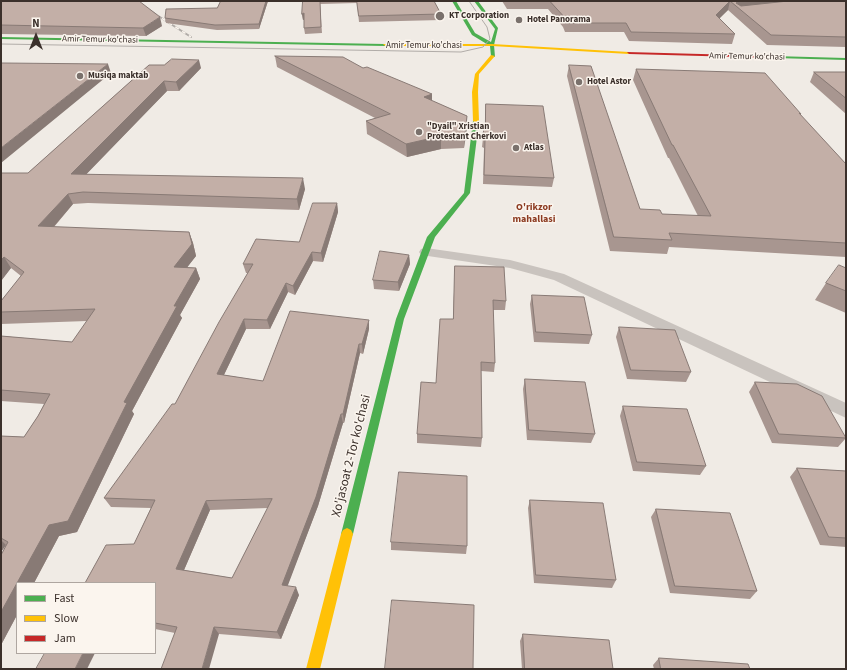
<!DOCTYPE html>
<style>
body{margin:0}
#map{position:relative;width:847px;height:670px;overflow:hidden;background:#f0ebe5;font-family:"Source Sans 3",sans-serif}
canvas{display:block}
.frame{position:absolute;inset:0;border:2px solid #3b302b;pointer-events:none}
.legend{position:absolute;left:16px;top:582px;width:140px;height:72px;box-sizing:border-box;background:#fbf5ee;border:1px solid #aea6a0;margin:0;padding:5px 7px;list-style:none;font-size:12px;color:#3b302b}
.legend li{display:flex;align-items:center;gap:8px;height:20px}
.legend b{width:20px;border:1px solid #aea6a0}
.north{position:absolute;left:16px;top:16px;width:40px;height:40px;-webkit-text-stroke:3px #fbf5ee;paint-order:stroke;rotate:0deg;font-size:11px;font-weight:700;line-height:16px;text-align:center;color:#3b302b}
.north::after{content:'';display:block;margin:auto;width:14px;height:18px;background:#3b302b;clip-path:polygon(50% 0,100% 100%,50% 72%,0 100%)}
</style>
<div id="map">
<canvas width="847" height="670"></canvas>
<div class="frame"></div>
<ul class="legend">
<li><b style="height:5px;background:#4caf50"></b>Fast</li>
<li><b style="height:5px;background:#ffc107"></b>Slow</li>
<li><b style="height:5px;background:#c62828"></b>Jam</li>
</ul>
<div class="north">N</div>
</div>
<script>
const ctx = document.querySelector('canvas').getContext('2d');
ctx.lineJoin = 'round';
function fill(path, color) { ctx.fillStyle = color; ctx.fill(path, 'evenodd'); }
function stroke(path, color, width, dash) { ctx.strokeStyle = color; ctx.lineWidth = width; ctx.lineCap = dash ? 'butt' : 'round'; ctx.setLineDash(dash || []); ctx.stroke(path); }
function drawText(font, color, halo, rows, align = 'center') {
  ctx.font = font + ' "Source Sans 3",sans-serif'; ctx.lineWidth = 3; ctx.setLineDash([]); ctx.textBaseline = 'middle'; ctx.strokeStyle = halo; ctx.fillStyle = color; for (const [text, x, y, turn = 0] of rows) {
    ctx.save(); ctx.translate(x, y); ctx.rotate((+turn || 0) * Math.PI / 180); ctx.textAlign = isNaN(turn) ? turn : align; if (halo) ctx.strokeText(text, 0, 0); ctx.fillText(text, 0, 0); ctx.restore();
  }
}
const street = new Path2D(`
 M 426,248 L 510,260 L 564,274 L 846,403 L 846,418 L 554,280 L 510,268 L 421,255 L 419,252 L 421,249 Z`);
const fast = new Path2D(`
 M 452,1 L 456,1 L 475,33 L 491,42 L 495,29 L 474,1 L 478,1 L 498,28 L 494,45 L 495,57 L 491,56 L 490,46 L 472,35 Z
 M 1,37 L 385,44 L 387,45 L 385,46 L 1,39 Z
 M 773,56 L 846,58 L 846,60 L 775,58 Z
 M 476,119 L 479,121 L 470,193 L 435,237 L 404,319 L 353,534 L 351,538 L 347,540 L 343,538 L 341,534 L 396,319 L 427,237 L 464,193 L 473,121 Z`);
const slow = new Path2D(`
 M 383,44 L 492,44 L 629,52 L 631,53 L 629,54 L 492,46 L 385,46 Z
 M 491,55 L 495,56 L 479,74 L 478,92 L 479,121 L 476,123 L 473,121 L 472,92 L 475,74 Z
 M 347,528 L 351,530 L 353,534 L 320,669 L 306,669 L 341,534 L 343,530 Z`);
const jam = new Path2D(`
 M 627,52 L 775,56 L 777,57 L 775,58 L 629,54 Z`);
const tram = new Path2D(`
 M 1,44 L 461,52 L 483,47 L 490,39 L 487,27 L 469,1`);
const rail = new Path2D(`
 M 135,1 L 191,37`);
const wall = new Path2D(`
 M 1,1 L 162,26 L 146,36 L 1,34 Z
 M 221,1 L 268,1 L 259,29 L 217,30 L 166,23 L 165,18 L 217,8 Z
 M 303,1 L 434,1 L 441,14 L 441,20 L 359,22 L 357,3 L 320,4 L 322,33 L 305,34 L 304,28 L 304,20 L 303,20 L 302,14 Z
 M 502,1 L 846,1 L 846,47 L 767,45 L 728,10 L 719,18 L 735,34 L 732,44 L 629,41 L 624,32 L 565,32 L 563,27 L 548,9 L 507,9 Z
 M 275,56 L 363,68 L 432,94 L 432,101 L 467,116 L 467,129 L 464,148 L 441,149 L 407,157 L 367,134 L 366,121 L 375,118 L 277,67 Z
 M 149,65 L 201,68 L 179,91 L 167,91 L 86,174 L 305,189 L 299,210 L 88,203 L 73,204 L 54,227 L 189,232 L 193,243 L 196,256 L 187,267 L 196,268 L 200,279 L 180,315 L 182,318 L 132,411 L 134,414 L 77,532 L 59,536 L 34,583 L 17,583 L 17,615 L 1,645 L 1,555 L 6,545 L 1,552 L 1,436 L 24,437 L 38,416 L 44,404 L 1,401 L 1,336 L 72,342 L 87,321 L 1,324 L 1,301 L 21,276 L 11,268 L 1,281 L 1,173 L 28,173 Z
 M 569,65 L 640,209 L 662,214 L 698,216 L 669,158 L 668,158 L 633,80 L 636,69 L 801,114 L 801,116 L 846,164 L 846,257 L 669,247 L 667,254 L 610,251 L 567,76 Z
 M 814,72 L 846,72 L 846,114 L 810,82 Z
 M 486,104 L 554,178 L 552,187 L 483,184 L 484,148 L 482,147 L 484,129 L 485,129 Z
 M 337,203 L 338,212 L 323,262 L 313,261 L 295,295 L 288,292 L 270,329 L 246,329 L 224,375 L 263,381 L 369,329 L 363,354 L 360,353 L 344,423 L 343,423 L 318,506 L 287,586 L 299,595 L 281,639 L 219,634 L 175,633 L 155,629 L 155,583 L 134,544 L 151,508 L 111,507 L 104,498 L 175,404 L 248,273 L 246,273 L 243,264 L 299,242 ZM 268,508 L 232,578 L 184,570 L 210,510 Z
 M 409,255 L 410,264 L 399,291 L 374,289 L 373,280 Z
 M 455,266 L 506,301 L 505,310 L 493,310 L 495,363 L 494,372 L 481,371 L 482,438 L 481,447 L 417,443 L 417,434 L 436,383 L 453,319 Z
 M 846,268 L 846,313 L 815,300 L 826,283 Z
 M 532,295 L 592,335 L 589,344 L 534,342 L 530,304 Z
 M 619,327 L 691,372 L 686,382 L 627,379 L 616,337 Z
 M 525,379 L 595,434 L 591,443 L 527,440 L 523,389 Z
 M 755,382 L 846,438 L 838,447 L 772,443 L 749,392 Z
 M 623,406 L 706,466 L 700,475 L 633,471 L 620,416 Z
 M 797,468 L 846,471 L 846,547 L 820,545 L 790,477 Z
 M 530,500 L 616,580 L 612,588 L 534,583 L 528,508 Z
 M 656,509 L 757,591 L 750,599 L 670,593 L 651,517 Z
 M 391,542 L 467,546 L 466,554 L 391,550 Z
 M 523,634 L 613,669 L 522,669 L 520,641 Z
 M 659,658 L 750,669 L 654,669 L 653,665 Z`);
const shadedWall = new Path2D(`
 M 266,1 L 268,1 L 259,29 L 259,24 Z
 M 730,1 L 728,10 L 714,24 L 716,15 Z
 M 739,1 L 798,1 L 738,8 L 736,3 Z
 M 304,13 L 305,19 L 303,20 L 302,14 Z
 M 160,17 L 162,26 L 146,36 L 143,28 Z
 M 199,60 L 201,68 L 179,91 L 176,82 Z
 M 108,64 L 111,73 L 1,163 L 1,148 Z
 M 164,81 L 167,91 L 76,185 L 71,174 Z
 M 432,94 L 432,106 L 424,97 Z
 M 467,116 L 467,129 L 464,148 L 465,135 Z
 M 441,136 L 441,149 L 407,157 L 406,144 Z
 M 303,178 L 305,189 L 299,210 L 297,199 Z
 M 68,194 L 73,204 L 44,238 L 38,226 Z
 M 337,203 L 338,212 L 323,262 L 321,253 Z
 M 189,232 L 193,243 L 196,256 L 179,278 L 174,267 Z
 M 312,252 L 313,261 L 295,295 L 293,286 Z
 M 409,255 L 410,264 L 399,291 L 398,282 Z
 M 4,257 L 11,268 L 1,281 L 1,260 Z
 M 196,268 L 200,279 L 180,315 L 182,318 L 132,411 L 134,414 L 77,532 L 59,536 L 34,583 L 17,583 L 17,615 L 1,645 L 1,612 L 49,525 L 124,402 L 174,306 Z
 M 286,283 L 288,292 L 270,329 L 267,320 Z
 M 244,319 L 246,329 L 220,383 L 217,374 Z
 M 369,320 L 369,329 L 363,354 L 362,344 Z
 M 359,344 L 360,353 L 344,423 L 343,414 Z
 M 341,414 L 343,423 L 318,506 L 285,593 L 282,585 Z
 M 206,501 L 210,510 L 181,577 L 176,569 Z
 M 1,540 L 6,545 L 1,552 Z
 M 296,587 L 299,595 L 281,639 L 277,632 Z
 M 214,627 L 219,634 L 209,669 L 202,669 Z
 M 83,653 L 95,653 L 87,669 L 75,669 Z`);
const building = new Path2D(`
 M 1,1 L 139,1 L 160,17 L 143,28 L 1,25 Z
 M 221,1 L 266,1 L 259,24 L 215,25 L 165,18 L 166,9 L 217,8 Z
 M 303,1 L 320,1 L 321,27 L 304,28 L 304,13 L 302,14 Z
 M 357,1 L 434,1 L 441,14 L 359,16 Z
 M 550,1 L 739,1 L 736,3 L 741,6 L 788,1 L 846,1 L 846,37 L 771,35 L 730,1 L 716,15 L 735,34 L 631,32 L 626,23 L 567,23 L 565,18 Z
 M 275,56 L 343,57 L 363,68 L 367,67 L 432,94 L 424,97 L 467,116 L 465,135 L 441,136 L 406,144 L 366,121 L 390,114 Z
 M 172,59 L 199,60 L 176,82 L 164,81 L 71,174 L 303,178 L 297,199 L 83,192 L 68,194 L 38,226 L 189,232 L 192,244 L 174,267 L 196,268 L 174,306 L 177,306 L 124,402 L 127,403 L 68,521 L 49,525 L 1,612 L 1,555 L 8,542 L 1,538 L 1,436 L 24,437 L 38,416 L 50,394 L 1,390 L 1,336 L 72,342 L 95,309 L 1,312 L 1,301 L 24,272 L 4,257 L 1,260 L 1,173 L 28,173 L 149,65 L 164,65 Z
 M 1,63 L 108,64 L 1,148 Z
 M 569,65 L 591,66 L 640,209 L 660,210 L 662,214 L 711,216 L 673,145 L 672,145 L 636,69 L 765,73 L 801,114 L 799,113 L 846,164 L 846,243 L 669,233 L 672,240 L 614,237 Z
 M 814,72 L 846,72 L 846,98 Z
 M 486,104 L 543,106 L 554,178 L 484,175 L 485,140 L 482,139 L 484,129 L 485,129 Z
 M 313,203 L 337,203 L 321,253 L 312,252 L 293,286 L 286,283 L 267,320 L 244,319 L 217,374 L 263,381 L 290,311 L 369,320 L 362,344 L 359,344 L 343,414 L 341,414 L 316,497 L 282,585 L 296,587 L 277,632 L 214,627 L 202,669 L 161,669 L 177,627 L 155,623 L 155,583 L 85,583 L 106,545 L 134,544 L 155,500 L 104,498 L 172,404 L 175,404 L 219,322 L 253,264 L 243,264 L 256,239 L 299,242 ZM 272,499 L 232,578 L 176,569 L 206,501 Z
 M 380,251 L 409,255 L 398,282 L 373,280 Z
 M 839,265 L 846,268 L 846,291 L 826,283 Z
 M 455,266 L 504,267 L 506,301 L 493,300 L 495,363 L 481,362 L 482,438 L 417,434 L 421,382 L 436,383 L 440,319 L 453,319 Z
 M 532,295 L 584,297 L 592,335 L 536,332 Z
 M 619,327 L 675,330 L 691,372 L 631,370 Z
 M 525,379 L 585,382 L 595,434 L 529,430 Z
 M 755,382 L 797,384 L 822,396 L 846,438 L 779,434 Z
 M 623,406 L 687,409 L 706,466 L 637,462 Z
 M 797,468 L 846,471 L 846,538 L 829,537 Z
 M 399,472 L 467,476 L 467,546 L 391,542 Z
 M 530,500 L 603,503 L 616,580 L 536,575 Z
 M 656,509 L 730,513 L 757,591 L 675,586 Z
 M 392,600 L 474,605 L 473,669 L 385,669 Z
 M 523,634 L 609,640 L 613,669 L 525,669 Z
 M 45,653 L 83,653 L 75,669 L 36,669 Z
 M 659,658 L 748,664 L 750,669 L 661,669 Z`);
const markers = [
 [440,16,5,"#7a716c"],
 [519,20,4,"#7a716c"],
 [80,76,4,"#7a716c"],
 [579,82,4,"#7a716c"],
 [419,132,4,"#7a716c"],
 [516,148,4,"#7a716c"]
];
const farPoinames = [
 ["KT Corporation",449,16],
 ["Hotel Panorama",527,20],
 ["Musiqa maktab",88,76],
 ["Hotel Astor",587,82],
 ["\"Dyail\" Xristian",427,127],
 ["Protestant Cherkovi",427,137],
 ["Atlas",524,148]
];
const farStreetnames = [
 ["Amir Temur ko'chasi",100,40,1],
 ["Amir Temur ko'chasi",424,46],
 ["Amir Temur ko'chasi",747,57,1]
];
const farNeighbourhoodnames = [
 ["O'rikzor",534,208],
 ["mahallasi",534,220]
];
const nearStreetnames = [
 ["Xo'jasoat 2-Tor ko'chasi",352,456,-76]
];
fill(street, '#c9c3be');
fill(fast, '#4caf50');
fill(slow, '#ffc107');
fill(jam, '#c62828');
stroke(tram, '#b1aca8', 1);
stroke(rail, '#b1aca8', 2);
stroke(rail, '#fbf5ee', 1.5, [4]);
fill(wall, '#a89690');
fill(shadedWall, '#887a75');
fill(building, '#c3afa7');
stroke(building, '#887a75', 1);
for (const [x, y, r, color] of markers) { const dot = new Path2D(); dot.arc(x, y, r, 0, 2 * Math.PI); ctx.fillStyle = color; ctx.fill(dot); stroke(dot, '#fbf5ee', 1.5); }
drawText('bold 9px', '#3b302b', '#fbf5ee', farPoinames, 'left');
drawText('9px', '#3b302b', '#fbf5ee', farStreetnames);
drawText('bold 10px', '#8c3b22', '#fbf5ee', farNeighbourhoodnames);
drawText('13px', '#3b302b', '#fbf5ee', nearStreetnames);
</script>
